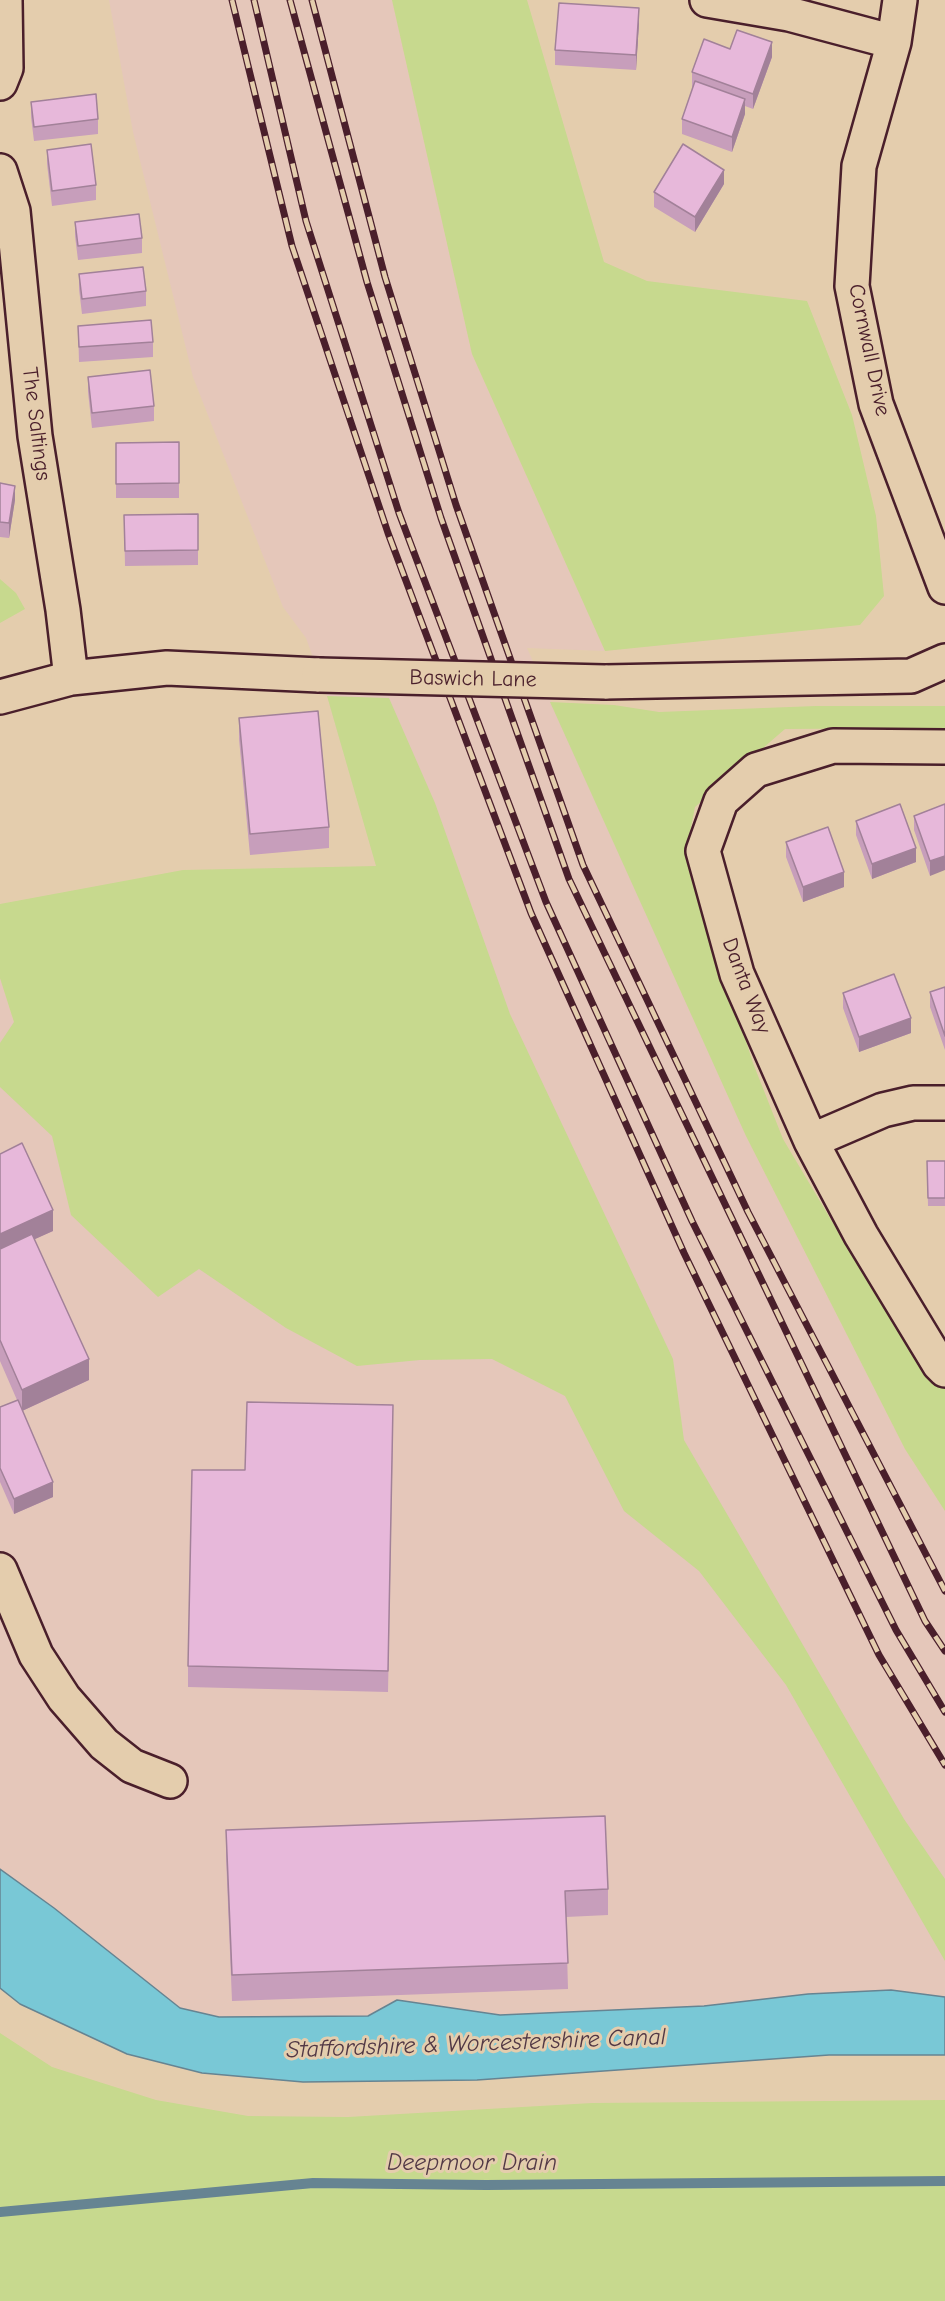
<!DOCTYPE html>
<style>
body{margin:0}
canvas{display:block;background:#e4cdad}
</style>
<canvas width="945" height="2301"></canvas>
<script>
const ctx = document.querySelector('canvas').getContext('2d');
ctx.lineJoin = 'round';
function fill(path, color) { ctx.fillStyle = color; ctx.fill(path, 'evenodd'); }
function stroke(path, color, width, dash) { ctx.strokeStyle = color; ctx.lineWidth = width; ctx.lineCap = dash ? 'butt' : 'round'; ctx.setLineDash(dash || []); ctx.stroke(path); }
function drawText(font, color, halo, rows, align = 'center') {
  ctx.font = font + ' "Comic Neue",sans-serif'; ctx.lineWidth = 6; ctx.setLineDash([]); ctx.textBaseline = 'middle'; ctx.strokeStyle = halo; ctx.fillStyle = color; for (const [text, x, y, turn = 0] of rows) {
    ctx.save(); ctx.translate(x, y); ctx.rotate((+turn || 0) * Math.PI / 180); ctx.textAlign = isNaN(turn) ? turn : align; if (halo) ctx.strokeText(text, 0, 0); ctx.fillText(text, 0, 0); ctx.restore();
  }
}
const built = new Path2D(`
 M 109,0 L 392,0 L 472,354 L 605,651 L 527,648 L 746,1136 L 905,1449 L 945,1511 L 945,1997 L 891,1990 L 808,1994 L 704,2006 L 500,2015 L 397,2000 L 369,2016 L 219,2017 L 180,2008 L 54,1908 L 0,1869 L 0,978 L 14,1023 L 377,867 L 327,696 L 306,638 L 283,607 L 193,377 L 133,132 Z`);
const green = new Path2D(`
 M 392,0 L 527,0 L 604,262 L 647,281 L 807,301 L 852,415 L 876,516 L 884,596 L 860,625 L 605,651 L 472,354 Z
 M 0,579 L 16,593 L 25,609 L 0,623 Z
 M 327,696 L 389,698 L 435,803 L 510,1014 L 673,1359 L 684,1440 L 904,1819 L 945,1879 L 945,1961 L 786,1685 L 699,1571 L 624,1511 L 565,1396 L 492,1359 L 420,1360 L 357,1366 L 286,1328 L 199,1269 L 158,1297 L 71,1215 L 52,1136 L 0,1087 L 0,1043 L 14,1022 L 0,978 L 0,904 L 183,870 L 376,866 Z
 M 550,702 L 614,705 L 659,712 L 816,706 L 945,706 L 945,728 L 785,729 L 695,807 L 686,853 L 753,1063 L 783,1139 L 871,1287 L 945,1384 L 945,1511 L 905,1449 L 746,1136 Z
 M 0,2033 L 52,2067 L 156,2100 L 248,2116 L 348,2117 L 592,2103 L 945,2100 L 945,2301 L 0,2301 Z`);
const water = new Path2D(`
 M 0,1869 L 54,1908 L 180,2008 L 219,2017 L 368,2016 L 397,2000 L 500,2015 L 704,2006 L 808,1994 L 891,1990 L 945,1997 L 945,2055 L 829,2055 L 477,2080 L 303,2082 L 202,2073 L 127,2054 L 20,2004 L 0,1988 Z`);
const stream = new Path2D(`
 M 0,2212 L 313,2183 L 486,2185 L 945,2181`);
const minor = new Path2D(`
 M 707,0 L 789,14 L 894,42
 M 900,0 L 894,42 L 859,166 L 852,286 L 876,404 L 945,587
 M 0,83 L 6,68 L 5,0
 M 0,171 L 13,211 L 35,436 L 63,610 L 71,678
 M 605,682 L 911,676 L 945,661
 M 0,697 L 71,678 L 167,668 L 319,675
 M 945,747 L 833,746 L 756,770 L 721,801 L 703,851 L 737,974 L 811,1141 L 861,1235 L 939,1364 L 945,1370
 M 811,1141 L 883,1110 L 913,1103 L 945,1103
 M 0,1570 L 36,1655 L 64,1698 L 104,1744 L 132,1766 L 170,1781`);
const rail = new Path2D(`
 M 232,0 L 292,246 L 388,533 L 531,913 L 684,1253 L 879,1655 L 945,1765
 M 254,0 L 306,221 L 399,513 L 546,902 L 692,1221 L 896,1630 L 945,1712
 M 290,0 L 367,282 L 441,518 L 569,879 L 925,1621 L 945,1651
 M 312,0 L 385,277 L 456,505 L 583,865 L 748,1212 L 945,1591`);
const minorBridge = new Path2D(`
 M 319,675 L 605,682`);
const wall = new Path2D(`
 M 639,23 L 636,70 L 555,65 L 555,50 Z
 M 730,49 L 772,57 L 753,109 L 745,106 L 745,114 L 732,152 L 682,134 L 682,119 L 693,88 L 692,87 L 692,72 Z
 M 31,102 L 98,119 L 98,134 L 34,141 L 31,117 Z
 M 47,150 L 96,185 L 96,200 L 52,206 L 47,164 Z
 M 724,184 L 695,232 L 654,207 L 654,192 Z
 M 75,222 L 142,238 L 142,253 L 78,260 L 75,236 Z
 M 79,274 L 146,291 L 146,306 L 82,314 L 79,289 Z
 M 78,326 L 153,342 L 153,357 L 79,362 Z
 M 88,377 L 154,406 L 154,421 L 92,428 L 88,392 Z
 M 179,442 L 179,498 L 116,498 L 116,443 Z
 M 0,483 L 15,500 L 9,538 L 0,537 Z
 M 198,514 L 198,565 L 125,566 L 124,515 Z
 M 239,718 L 329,827 L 329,848 L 250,855 L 239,739 Z
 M 945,804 L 930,876 L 914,830 L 914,816 Z
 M 856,821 L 916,862 L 872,879 L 856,835 Z
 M 786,842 L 844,887 L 803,902 L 786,857 Z
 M 945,987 L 945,1050 L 930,1007 L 930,992 Z
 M 843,993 L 911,1033 L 859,1052 L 843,1008 Z
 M 0,1154 L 53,1231 L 34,1239 L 89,1380 L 22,1411 L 53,1497 L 14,1514 L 0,1482 L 0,1407 L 17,1400 L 0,1361 Z
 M 927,1161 L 945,1161 L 945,1206 L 928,1206 Z
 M 393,1426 L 388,1692 L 188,1687 L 188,1666 L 245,1470 Z
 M 226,1830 L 608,1889 L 608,1915 L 566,1917 L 568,1989 L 232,2001 L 226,1856 Z`);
const shadedWall = new Path2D(`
 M 639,8 L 639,23 L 636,70 L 636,55 Z
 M 772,42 L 772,57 L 753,109 L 753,94 Z
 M 745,99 L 745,114 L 732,152 L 732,137 Z
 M 724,170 L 724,184 L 695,232 L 695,217 Z
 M 15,486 L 15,500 L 9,538 L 9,523 Z
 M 916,848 L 916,862 L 872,879 L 872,864 Z
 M 945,856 L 945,870 L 930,876 L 930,861 Z
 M 844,872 L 844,887 L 803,902 L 803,887 Z
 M 911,1018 L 911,1033 L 859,1052 L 859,1037 Z
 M 53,1210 L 53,1231 L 0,1255 L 0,1234 Z
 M 89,1359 L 89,1380 L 22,1411 L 22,1390 Z
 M 53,1482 L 53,1497 L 14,1514 L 14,1499 Z`);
const building = new Path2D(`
 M 559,3 L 639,8 L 636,55 L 555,50 Z
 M 737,30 L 772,42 L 753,94 L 692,72 L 704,39 L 730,49 Z
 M 695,81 L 745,99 L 732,137 L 682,119 Z
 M 96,94 L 98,119 L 34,127 L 31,102 Z
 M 91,144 L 96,185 L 52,191 L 47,150 Z
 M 683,144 L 724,170 L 695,217 L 654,192 Z
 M 139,214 L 142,238 L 78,246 L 75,222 Z
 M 143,267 L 146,291 L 82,299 L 79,274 Z
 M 151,320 L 153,342 L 79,347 L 78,326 Z
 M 150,370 L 154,406 L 92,413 L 88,377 Z
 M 179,442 L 179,483 L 116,484 L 116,443 Z
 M 0,483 L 15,486 L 9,523 L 0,522 Z
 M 198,514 L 198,550 L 125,551 L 124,515 Z
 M 318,711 L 329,827 L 250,834 L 239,718 Z
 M 900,804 L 916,848 L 872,864 L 856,821 Z
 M 945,804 L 945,856 L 930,861 L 914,816 Z
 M 828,827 L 844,872 L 803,887 L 786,842 Z
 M 894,974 L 911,1018 L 859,1037 L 843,993 Z
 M 945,987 L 945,1036 L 930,992 Z
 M 22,1143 L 53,1210 L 0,1234 L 0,1154 Z
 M 927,1161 L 945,1161 L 945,1198 L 928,1198 Z
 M 32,1234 L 89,1359 L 22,1390 L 0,1340 L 0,1249 Z
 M 18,1400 L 53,1482 L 14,1499 L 0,1468 L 0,1407 Z
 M 247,1402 L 393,1405 L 388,1671 L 188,1666 L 192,1470 L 245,1470 Z
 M 605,1816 L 608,1889 L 565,1891 L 568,1963 L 232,1975 L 226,1830 Z`);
const streetNames = [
 ["Cornwall Drive",869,350,78],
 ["The Saltings",36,424,83],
 ["Baswich Lane",473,679,1],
 ["Danta Way",746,986,69]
];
const waterNames = [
 ["Staffordshire & Worcestershire Canal",476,2044,-2],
 ["Deepmoor Drain",472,2163]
];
fill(built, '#e5c7ba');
fill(green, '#c7d98e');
fill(water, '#79c8d6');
stroke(water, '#668492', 1.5);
stroke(stream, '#668492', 10);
stroke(minor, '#4a1f2b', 38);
stroke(minor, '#e4cdad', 33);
stroke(rail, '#4a1f2b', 7);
stroke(rail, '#e4cdad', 4.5, [14]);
stroke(minorBridge, '#4a1f2b', 38, []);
stroke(minorBridge, '#e4cdad', 33);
fill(wall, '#c79ebb');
fill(shadedWall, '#a28199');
fill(building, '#e7b8da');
stroke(building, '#a28199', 1.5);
drawText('22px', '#4a1f2b', '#e4cdad', streetNames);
drawText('italic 24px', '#513845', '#e4cdad', waterNames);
</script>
